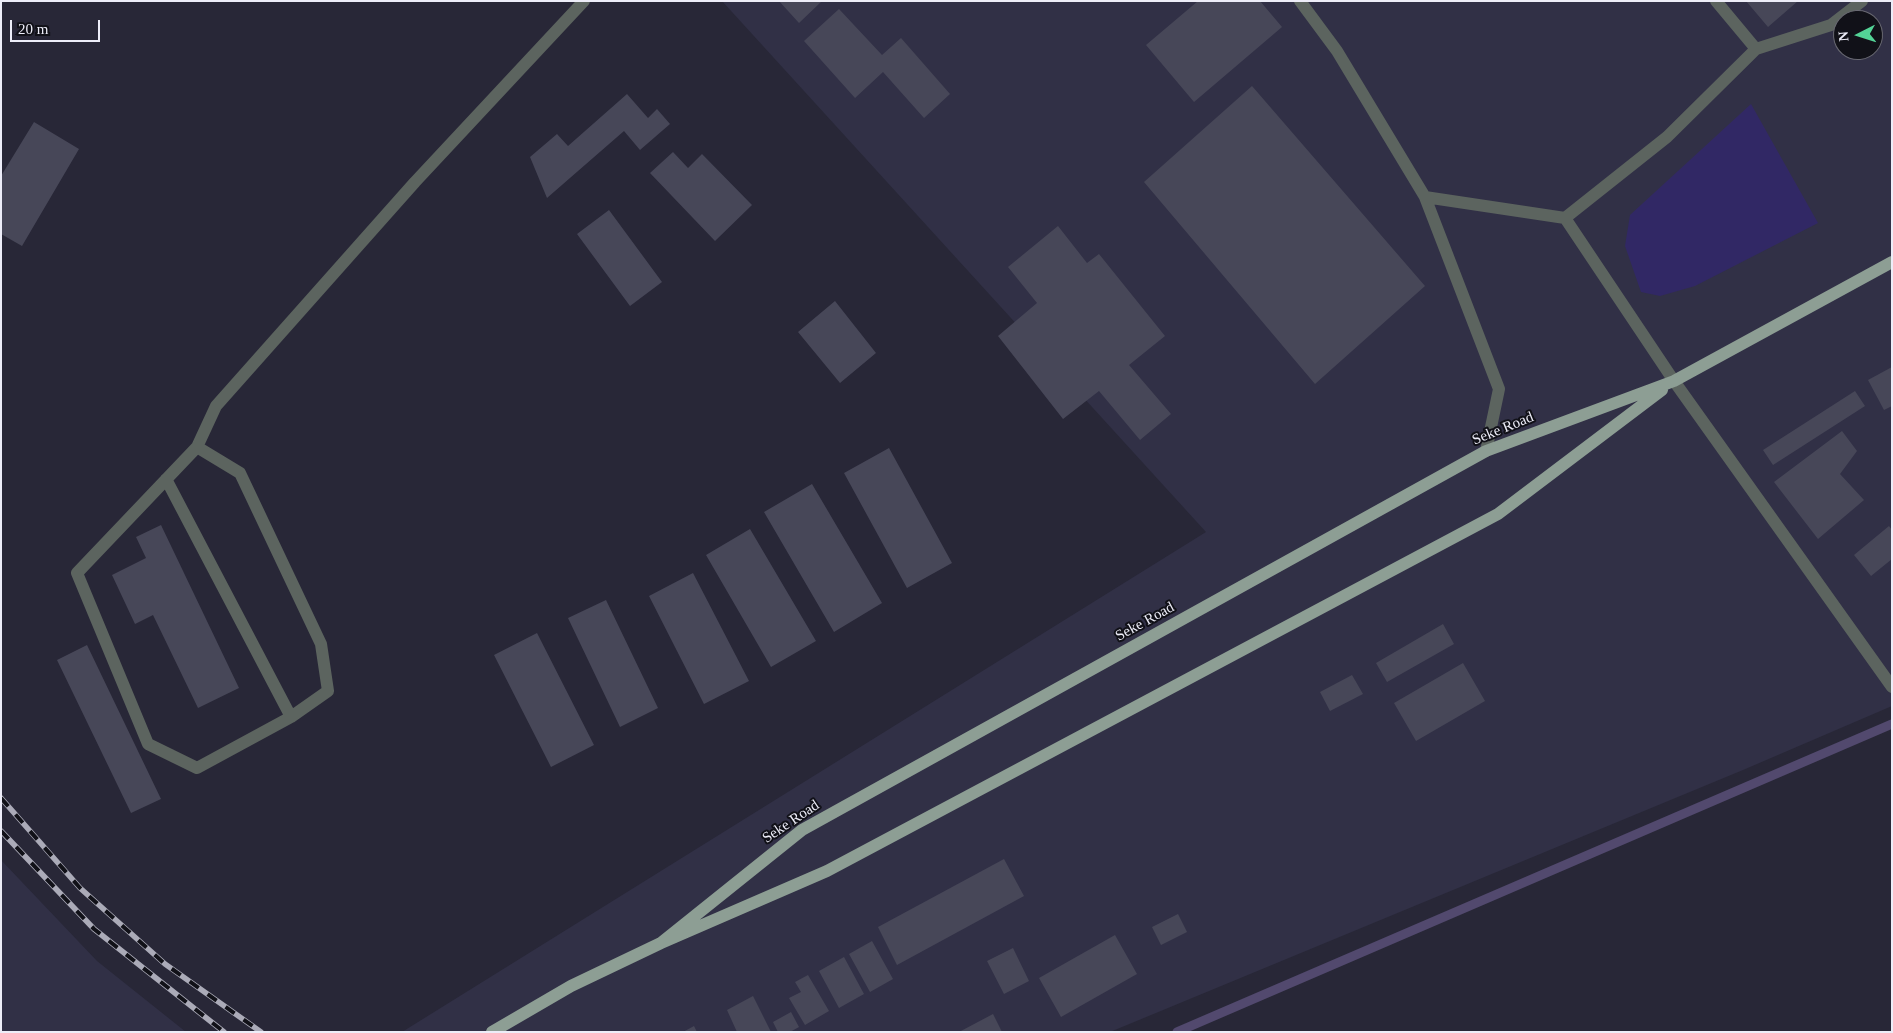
<!DOCTYPE html>
<style>
body{margin:0}
#map{position:relative;width:1893px;height:1033px;overflow:hidden;background:#282737;font-family:Georgia,serif}
canvas{display:block}
.frame{position:absolute;inset:0;border:2px solid #ededf8;pointer-events:none}
.north{position:absolute;left:1833px;top:10px;width:50px;height:50px;box-sizing:border-box;background:#111118;border:1px solid #696972;border-radius:50%;rotate:265deg;font-size:14px;font-weight:700;line-height:20px;text-align:center;color:#ededf8}
.north::after{content:'';display:block;margin:auto;width:18px;height:22px;background:#53d396;clip-path:polygon(50% 0,100% 100%,50% 72%,0 100%)}
.scale{position:absolute;left:10px;top:20px;width:90px;height:22px;box-sizing:border-box;border:2px solid #ededf8;border-top:0;padding-left:6px;font-size:15px;line-height:18px;white-space:nowrap;color:#ededf8;-webkit-text-stroke:4px #111118;paint-order:stroke}
</style>
<div id="map">
<canvas width="1893" height="1033"></canvas>
<div class="frame"></div>
<div class="north">N</div>
<div class="scale">20 m</div>
</div>
<script>
const ctx = document.querySelector('canvas').getContext('2d');
ctx.lineJoin = 'round';
function fill(path, color) { ctx.fillStyle = color; ctx.fill(path, 'evenodd'); }
function stroke(path, color, width, dash) { ctx.strokeStyle = color; ctx.lineWidth = width; ctx.lineCap = dash ? 'butt' : 'round'; ctx.setLineDash(dash || []); ctx.stroke(path); }
function drawText(font, color, halo, rows, align = 'center') {
  ctx.font = font + ' Georgia,serif'; ctx.lineWidth = 4; ctx.setLineDash([]); ctx.textBaseline = 'middle'; ctx.strokeStyle = halo; ctx.fillStyle = color; for (const [text, x, y, turn = 0] of rows) {
    ctx.save(); ctx.translate(x, y); ctx.rotate((+turn || 0) * Math.PI / 180); ctx.textAlign = isNaN(turn) ? turn : align; if (halo) ctx.strokeText(text, 0, 0); ctx.fillText(text, 0, 0); ctx.restore();
  }
}
const built = new Path2D(`
 M 722,1 L 1892,1 L 1892,706 L 1743,770 L 1110,1032 L 402,1032 L 1206,532 ZM 1843,20 L 1873,20 L 1873,50 L 1843,50 Z
 M 1,860 L 97,961 L 186,1032 L 1,1032 Z`);
const green = new Path2D(`
 M 1751,104 L 1818,223 L 1695,286 L 1660,296 L 1641,292 L 1625,246 L 1630,215 Z`);
const stream = new Path2D(`
 M 1177,1032 L 1892,724`);
const building = new Path2D(`
 M 779,1 L 822,1 L 799,23 Z
 M 1198,1 L 1260,1 L 1282,27 L 1194,102 L 1146,45 Z
 M 1746,1 L 1798,1 L 1768,27 Z
 M 839,9 L 882,55 L 901,38 L 950,94 L 924,118 L 883,72 L 855,98 L 804,41 Z
 M 1252,86 L 1425,286 L 1315,384 L 1144,182 Z
 M 627,94 L 648,118 L 657,109 L 670,124 L 640,150 L 624,131 L 547,198 L 530,157 L 557,134 L 568,146 Z
 M 34,122 L 79,149 L 22,246 L 1,234 L 1,176 Z
 M 673,152 L 688,168 L 702,154 L 752,205 L 715,241 L 650,173 Z
 M 609,210 L 662,282 L 630,306 L 577,234 Z
 M 1058,226 L 1087,263 L 1099,254 L 1165,336 L 1129,365 L 1171,414 L 1140,440 L 1099,391 L 1063,419 L 998,336 L 1037,303 L 1008,267 Z
 M 835,301 L 876,353 L 840,383 L 798,332 Z
 M 1892,367 L 1892,406 L 1884,410 L 1868,380 Z
 M 1855,391 L 1865,406 L 1773,465 L 1763,450 Z
 M 1842,431 L 1857,451 L 1840,474 L 1864,500 L 1818,539 L 1774,482 Z
 M 889,448 L 952,563 L 907,588 L 844,473 Z
 M 812,484 L 882,603 L 834,632 L 764,512 Z
 M 161,525 L 239,688 L 198,708 L 153,615 L 135,624 L 112,575 L 146,558 L 136,537 Z
 M 1889,526 L 1892,530 L 1892,559 L 1871,576 L 1854,555 Z
 M 750,529 L 816,641 L 771,667 L 706,555 Z
 M 693,573 L 749,681 L 704,704 L 649,596 Z
 M 606,600 L 658,708 L 620,727 L 568,618 Z
 M 1443,624 L 1454,644 L 1387,682 L 1376,663 Z
 M 537,633 L 594,745 L 551,767 L 494,655 Z
 M 87,645 L 161,799 L 131,813 L 57,660 Z
 M 1463,663 L 1485,701 L 1416,741 L 1394,703 Z
 M 1352,675 L 1363,694 L 1330,711 L 1320,692 Z
 M 1004,859 L 1024,896 L 897,965 L 878,927 Z
 M 1178,914 L 1187,932 L 1161,945 L 1152,927 Z
 M 1115,935 L 1137,974 L 1061,1017 L 1039,978 Z
 M 872,941 L 893,979 L 870,992 L 849,954 Z
 M 1013,948 L 1029,981 L 1004,994 L 987,961 Z
 M 844,957 L 864,994 L 839,1008 L 819,971 Z
 M 808,975 L 829,1011 L 805,1025 L 789,998 L 801,992 L 795,982 Z
 M 753,996 L 771,1032 L 737,1032 L 727,1010 Z
 M 791,1012 L 799,1027 L 790,1032 L 778,1032 L 773,1022 Z
 M 993,1014 L 1002,1032 L 959,1032 Z
 M 694,1026 L 697,1032 L 683,1032 Z`);
const service = new Path2D(`
 M 1300,1 L 1337,51 L 1425,197 L 1499,389 L 1486,451
 M 1716,1 L 1756,49
 M 1425,197 L 1565,218 L 1674,381 L 1892,687
 M 1565,218 L 1667,137 L 1756,49 L 1831,25 L 1862,1
 M 197,447 L 240,473 L 321,644 L 328,691 L 291,717 L 197,768 L 148,744 L 77,573 L 197,447 L 216,406 L 415,182 L 584,1
 M 166,479 L 291,717`);
const primary = new Path2D(`
 M 661,943 L 802,830 L 1486,451 L 1674,381 L 1892,262
 M 492,1032 L 571,986 L 661,943 L 827,871 L 1498,514 L 1662,390`);
const rail = new Path2D(`
 M 1,798 L 80,888 L 165,964 L 261,1032
 M 1,831 L 94,929 L 224,1032`);
const streetNames = [
 ["Seke Road",1503,429,-22],
 ["Seke Road",1145,622,-29],
 ["Seke Road",791,822,-34]
];
fill(built, '#313046');
fill(green, '#312865');
stroke(stream, '#52496e', 9);
fill(building, '#474758');
stroke(service, '#5c645f', 12);
stroke(primary, '#8d9e94', 12);
stroke(rail, '#ababb8', 5.5);
stroke(rail, '#111118', 4, [11]);
drawText('15px', '#ededf8', '#111118', streetNames);
</script>
